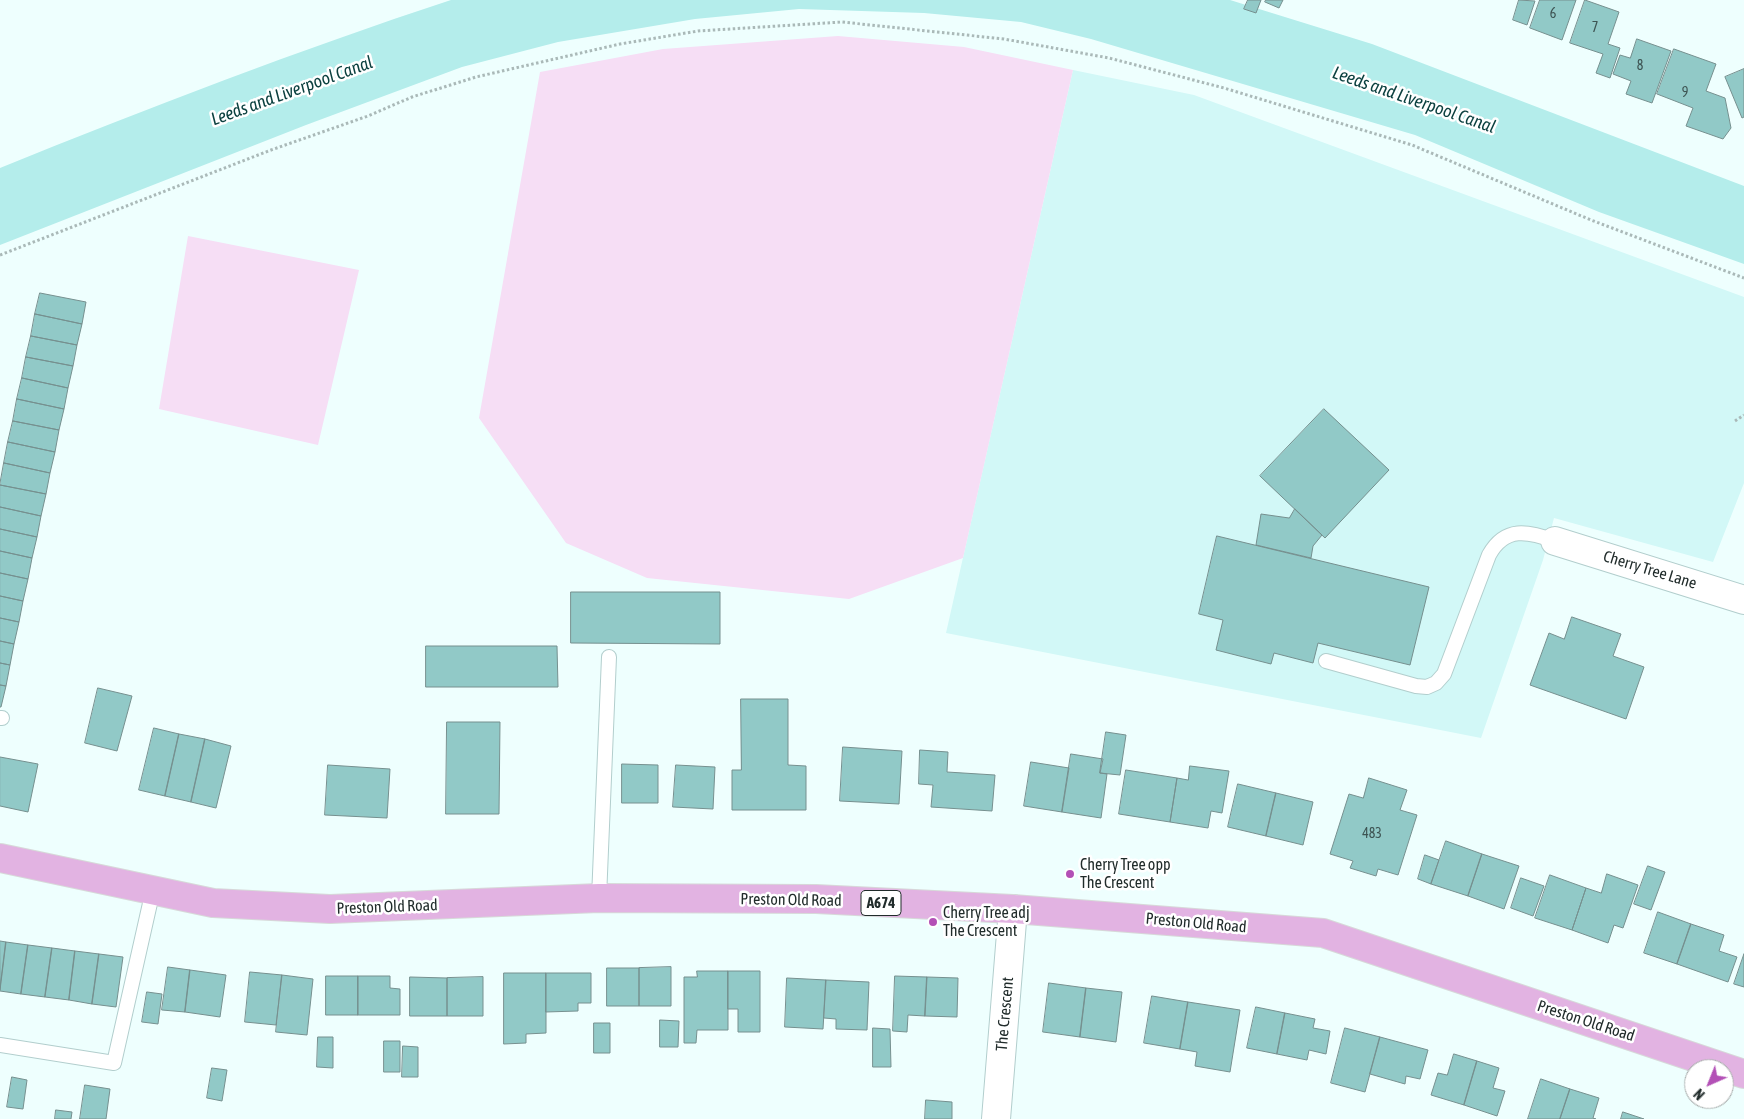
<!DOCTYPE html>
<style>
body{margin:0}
#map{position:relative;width:1744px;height:1119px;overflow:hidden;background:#eefffe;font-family:"Asap Condensed",sans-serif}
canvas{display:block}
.north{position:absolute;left:1684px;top:1059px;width:50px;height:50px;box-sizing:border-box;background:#fff;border:1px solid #a6abaa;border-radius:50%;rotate:224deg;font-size:14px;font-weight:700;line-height:20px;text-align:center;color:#212c2b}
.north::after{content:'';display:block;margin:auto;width:18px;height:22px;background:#b350b6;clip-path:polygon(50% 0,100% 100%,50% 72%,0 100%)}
</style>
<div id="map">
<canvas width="1744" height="1119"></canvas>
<div class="north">N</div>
</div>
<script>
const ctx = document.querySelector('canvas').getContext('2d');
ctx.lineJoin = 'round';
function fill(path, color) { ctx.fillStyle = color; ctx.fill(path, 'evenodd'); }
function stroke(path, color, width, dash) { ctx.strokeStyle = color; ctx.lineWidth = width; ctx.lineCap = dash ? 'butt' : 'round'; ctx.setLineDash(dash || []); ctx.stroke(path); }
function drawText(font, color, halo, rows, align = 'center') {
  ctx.font = font + ' "Asap Condensed",sans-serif'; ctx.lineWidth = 5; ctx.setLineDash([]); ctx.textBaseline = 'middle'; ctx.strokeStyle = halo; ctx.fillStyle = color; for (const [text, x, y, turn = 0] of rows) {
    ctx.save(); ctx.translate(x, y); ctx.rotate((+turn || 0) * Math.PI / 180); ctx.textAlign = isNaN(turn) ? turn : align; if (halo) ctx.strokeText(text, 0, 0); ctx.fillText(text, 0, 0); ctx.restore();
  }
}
const built = new Path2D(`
 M 1073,70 L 1194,95 L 1744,297 L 1744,483 L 1713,562 L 1554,518 L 1543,560 L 1481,738 L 946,633 Z`);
const green = new Path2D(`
 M 838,36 L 964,47 L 1073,70 L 963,558 L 849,599 L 647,578 L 566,543 L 479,418 L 540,72 L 663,49 Z
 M 188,236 L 359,270 L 318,445 L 159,409 Z`);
const water = new Path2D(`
 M 451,0 L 1230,0 L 1372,44 L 1744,186 L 1744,264 L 1599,212 L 1415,135 L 1091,39 L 1021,22 L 924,13 L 799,9 L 695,19 L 558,42 L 462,67 L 306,125 L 0,245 L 0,168 C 148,108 299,50 451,0 Z`);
const building = new Path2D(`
 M 1248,0 L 1261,0 L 1256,13 L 1244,9 Z
 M 1266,0 L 1283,0 L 1279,8 L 1265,2 Z
 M 1519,0 L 1535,1 L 1527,25 L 1513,20 Z
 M 1540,0 L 1576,0 L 1562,40 L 1530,28 Z
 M 1585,0 L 1619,12 L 1608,44 L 1620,48 L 1610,78 L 1596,73 L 1603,54 L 1570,43 Z
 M 1637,39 L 1671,51 L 1652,103 L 1626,94 L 1631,81 L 1613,74 L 1620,55 L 1630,58 Z
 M 1674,49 L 1716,64 L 1706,91 L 1725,98 L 1731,128 L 1723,139 L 1686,126 L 1693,108 L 1657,94 Z
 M 1744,69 L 1744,117 L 1742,118 L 1725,77 Z
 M 40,293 L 86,302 L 82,324 L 35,314 Z
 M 35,314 L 82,324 L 77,345 L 31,336 Z
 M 31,336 L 77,345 L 73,366 L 26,357 Z
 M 26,357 L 73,366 L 68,388 L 22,378 Z
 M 22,378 L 68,388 L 64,409 L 17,399 Z
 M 17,399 L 64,409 L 59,430 L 13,421 Z
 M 1324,409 L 1389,470 L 1325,538 L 1260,476 Z
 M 13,421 L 59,430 L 55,452 L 8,442 Z
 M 8,442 L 55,452 L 50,473 L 4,463 Z
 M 4,463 L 50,473 L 46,494 L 0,485 Z
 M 0,485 L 46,494 L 41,516 L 0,507 Z
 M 0,507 L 41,516 L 37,537 L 0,529 Z
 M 1295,509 L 1322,535 L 1313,546 L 1311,558 L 1256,545 L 1261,514 L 1289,518 Z
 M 0,529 L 37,537 L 32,558 L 0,551 Z
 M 1217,536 L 1429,587 L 1410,665 L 1318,643 L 1313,663 L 1274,653 L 1271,664 L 1216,650 L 1223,620 L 1199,614 Z
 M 0,551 L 32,558 L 28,579 L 0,573 Z
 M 0,573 L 28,579 L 23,601 L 0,596 Z
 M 571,592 L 720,592 L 720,644 L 571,643 Z
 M 0,596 L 23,601 L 19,622 L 0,618 Z
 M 1572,617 L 1621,634 L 1613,656 L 1644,667 L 1626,719 L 1530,685 L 1549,633 L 1564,639 Z
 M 0,618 L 19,622 L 14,644 L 0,641 Z
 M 0,641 L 14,644 L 10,665 L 0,663 Z
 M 426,646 L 557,646 L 558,687 L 426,687 Z
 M 0,663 L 10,665 L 6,686 L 0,685 Z
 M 0,685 L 6,686 L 1,707 L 0,707 Z
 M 98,688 L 132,696 L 117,751 L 85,743 Z
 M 741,699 L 788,699 L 788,765 L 806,766 L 806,810 L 732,810 L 732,770 L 741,770 Z
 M 447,722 L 500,722 L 499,814 L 446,814 Z
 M 154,728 L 179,734 L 165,796 L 139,790 Z
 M 1106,732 L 1126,735 L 1120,775 L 1100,773 Z
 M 179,734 L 205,739 L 191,802 L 165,796 Z
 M 205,739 L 231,746 L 216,808 L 191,802 Z
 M 843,747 L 902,751 L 899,804 L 840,801 Z
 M 920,750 L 948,752 L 947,772 L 995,775 L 992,811 L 931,807 L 933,785 L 919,784 Z
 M 1071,754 L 1103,759 L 1100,773 L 1107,774 L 1101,818 L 1062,812 Z
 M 0,757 L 38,764 L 28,812 L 0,806 Z
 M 1031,762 L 1069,768 L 1062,812 L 1024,806 Z
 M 622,764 L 658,765 L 658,803 L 622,803 Z
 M 328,765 L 390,769 L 387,818 L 325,815 Z
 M 676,765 L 715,767 L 713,809 L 673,807 Z
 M 1190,766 L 1229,771 L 1222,813 L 1211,811 L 1208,828 L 1170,822 L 1177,778 L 1188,780 Z
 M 1126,770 L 1177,778 L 1170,822 L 1119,814 Z
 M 1369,778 L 1407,790 L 1400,810 L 1417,815 L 1398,875 L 1378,869 L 1376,876 L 1350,868 L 1353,861 L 1330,854 L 1349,794 L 1363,798 Z
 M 1238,784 L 1276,793 L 1266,836 L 1228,827 Z
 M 1276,793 L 1313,802 L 1303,845 L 1266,836 Z
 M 1446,841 L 1482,854 L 1468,896 L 1431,884 Z
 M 1482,854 L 1519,866 L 1504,909 L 1468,896 Z
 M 1425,855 L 1439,860 L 1431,884 L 1418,879 Z
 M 1648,866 L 1665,872 L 1651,910 L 1634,904 Z
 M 1607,874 L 1638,885 L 1623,928 L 1614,925 L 1608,943 L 1572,930 L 1586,888 L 1601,893 Z
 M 1550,875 L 1586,888 L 1572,930 L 1535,918 Z
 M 1521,878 L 1544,886 L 1533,916 L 1511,908 Z
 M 1658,912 L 1691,924 L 1677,964 L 1644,953 Z
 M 1691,924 L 1724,935 L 1719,951 L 1737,957 L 1728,982 L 1677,964 Z
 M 0,941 L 6,942 L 0,990 Z
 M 6,942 L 28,945 L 21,994 L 0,991 Z
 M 28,945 L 52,948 L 45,997 L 21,994 Z
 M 52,948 L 75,951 L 69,1000 L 45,997 Z
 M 75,951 L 99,954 L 92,1004 L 69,1000 Z
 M 99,954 L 123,957 L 116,1007 L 92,1004 Z
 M 1744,954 L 1744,987 L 1734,984 Z
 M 168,967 L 190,970 L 185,1012 L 162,1010 Z
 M 671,967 L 671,1006 L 639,1006 L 639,968 Z
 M 607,968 L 639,968 L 639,1006 L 607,1006 Z
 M 190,970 L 226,975 L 220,1017 L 185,1012 Z
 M 697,971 L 728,971 L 728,1030 L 697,1030 L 696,1043 L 684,1043 L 684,977 L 697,977 Z
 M 728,971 L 760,971 L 760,1032 L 738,1032 L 738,1009 L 728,1009 Z
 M 250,972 L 282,975 L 276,1025 L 245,1022 Z
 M 504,973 L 546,973 L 546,1033 L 526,1034 L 526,1043 L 504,1044 Z
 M 546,973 L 591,973 L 591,1003 L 578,1003 L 578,1011 L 546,1012 Z
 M 282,975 L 313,979 L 307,1035 L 276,1032 Z
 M 326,976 L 358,976 L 358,1015 L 326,1015 Z
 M 358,976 L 390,976 L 390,988 L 400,989 L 400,1015 L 358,1015 Z
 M 895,976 L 927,977 L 925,1016 L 908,1015 L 907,1032 L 893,1031 Z
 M 410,977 L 447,978 L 447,1016 L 410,1016 Z
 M 483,977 L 483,1016 L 447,1016 L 447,978 Z
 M 927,977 L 958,978 L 957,1017 L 925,1016 Z
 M 787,978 L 826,980 L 823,1029 L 785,1027 Z
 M 826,980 L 869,982 L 867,1030 L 836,1029 L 836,1019 L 824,1018 Z
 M 1049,983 L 1086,988 L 1080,1037 L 1043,1032 Z
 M 1086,988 L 1122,992 L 1116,1042 L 1080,1037 Z
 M 147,992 L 162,994 L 158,1024 L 142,1022 Z
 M 1152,996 L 1188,1002 L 1180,1049 L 1144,1043 Z
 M 1188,1002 L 1240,1010 L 1230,1072 L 1195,1066 L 1197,1052 L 1180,1049 Z
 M 1256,1007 L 1285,1013 L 1277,1054 L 1247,1048 Z
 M 1285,1013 L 1315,1019 L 1313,1028 L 1330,1031 L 1326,1054 L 1309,1050 L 1307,1060 L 1277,1054 Z
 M 660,1020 L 679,1021 L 678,1047 L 660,1047 Z
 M 594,1023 L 610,1023 L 610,1053 L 594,1053 Z
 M 873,1028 L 890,1029 L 891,1067 L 873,1067 Z
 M 1345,1028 L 1380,1037 L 1365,1092 L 1331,1083 Z
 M 318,1037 L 333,1037 L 333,1068 L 317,1067 Z
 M 1380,1037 L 1428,1050 L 1420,1079 L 1406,1076 L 1405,1084 L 1370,1074 Z
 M 384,1041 L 400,1041 L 400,1072 L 384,1072 Z
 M 403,1046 L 418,1047 L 418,1077 L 402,1077 Z
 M 1454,1054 L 1477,1061 L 1464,1105 L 1431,1095 L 1438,1073 L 1447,1075 Z
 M 1477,1061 L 1499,1068 L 1493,1088 L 1505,1091 L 1497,1116 L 1464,1105 Z
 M 212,1068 L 227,1070 L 222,1101 L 207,1098 Z
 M 12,1077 L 27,1080 L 23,1109 L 7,1107 Z
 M 1541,1079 L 1570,1089 L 1560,1119 L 1528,1119 Z
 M 85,1085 L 110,1089 L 106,1119 L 80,1119 Z
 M 1570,1089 L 1599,1098 L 1593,1118 L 1596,1119 L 1560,1119 Z
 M 926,1100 L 952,1102 L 952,1119 L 925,1119 Z
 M 56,1110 L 72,1112 L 71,1119 L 55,1119 Z
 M 1623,1112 L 1644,1119 L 1621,1119 Z`);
const path = new Path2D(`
 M 0,255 L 271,150 L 368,116 L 412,97 L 476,77 L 620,44 L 698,31 L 842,22 L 1004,39 L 1109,58 L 1224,88 L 1412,145 L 1591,220 L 1744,278
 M 1735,421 L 1744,415`);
const service = new Path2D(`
 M 1326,661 L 1416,686 L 1427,687 L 1436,683 L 1444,674 L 1489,555 C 1505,526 1528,531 1555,541
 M 0,718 L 2,718
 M 599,898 L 609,657
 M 0,1045 L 114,1063 L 153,890`);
const minor = new Path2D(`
 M 1555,541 L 1744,600
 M 996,1119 L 1013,909`);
const primary = new Path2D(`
 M 0,858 L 213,903 L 330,909 L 599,898 L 816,899 L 1013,909 L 1323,933 L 1744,1074`);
const markers = [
 [1070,874,5,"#b350b6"],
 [933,922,5,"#b350b6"]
];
const numberNames = [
 ["6",1553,14],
 ["7",1595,28],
 ["8",1640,66],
 ["9",1685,93],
 ["483",1372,834]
];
const shields = [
 [881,903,40]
];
const shieldNames = [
 ["A674",881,903]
];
const streetNames = [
 ["Cherry Tree Lane",1650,570,17],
 ["Preston Old Road",791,900,1],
 ["Preston Old Road",387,907,-2],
 ["Preston Old Road",1196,923,5],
 ["The Crescent",1005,1014,-85],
 ["Preston Old Road",1586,1021,18]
];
const poiNames = [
 ["Cherry Tree opp",1080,865],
 ["The Crescent",1080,883],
 ["Cherry Tree adj",943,913],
 ["The Crescent",943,931]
];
const waterNames = [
 ["Leeds and Liverpool Canal",292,91,-20],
 ["Leeds and Liverpool Canal",1414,100,19]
];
fill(built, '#d2f8f7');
fill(green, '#f6def5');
fill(water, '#b4edeb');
fill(building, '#91c9c7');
stroke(building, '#76908f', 1);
stroke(service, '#b2cecd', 16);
stroke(minor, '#b2cecd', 30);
stroke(primary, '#d7d9d9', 30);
stroke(path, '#aab9b8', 3, [2.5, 2.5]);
stroke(service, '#fff', 14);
stroke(minor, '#fff', 28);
stroke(primary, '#e2b3e2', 28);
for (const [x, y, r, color] of markers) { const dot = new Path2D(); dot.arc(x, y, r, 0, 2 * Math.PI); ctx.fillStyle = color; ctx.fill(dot); stroke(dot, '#fff', 2); }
drawText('14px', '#3d5352', null, numberNames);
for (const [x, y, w] of shields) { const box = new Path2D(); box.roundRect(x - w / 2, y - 12.5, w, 25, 4); ctx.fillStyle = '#fff'; ctx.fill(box); stroke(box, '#212c2b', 1); }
drawText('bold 15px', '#212c2b', null, shieldNames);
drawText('16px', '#212c2b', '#fff', streetNames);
drawText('16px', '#212c2b', '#fff', poiNames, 'left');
drawText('italic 18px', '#0c4140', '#fff', waterNames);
</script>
